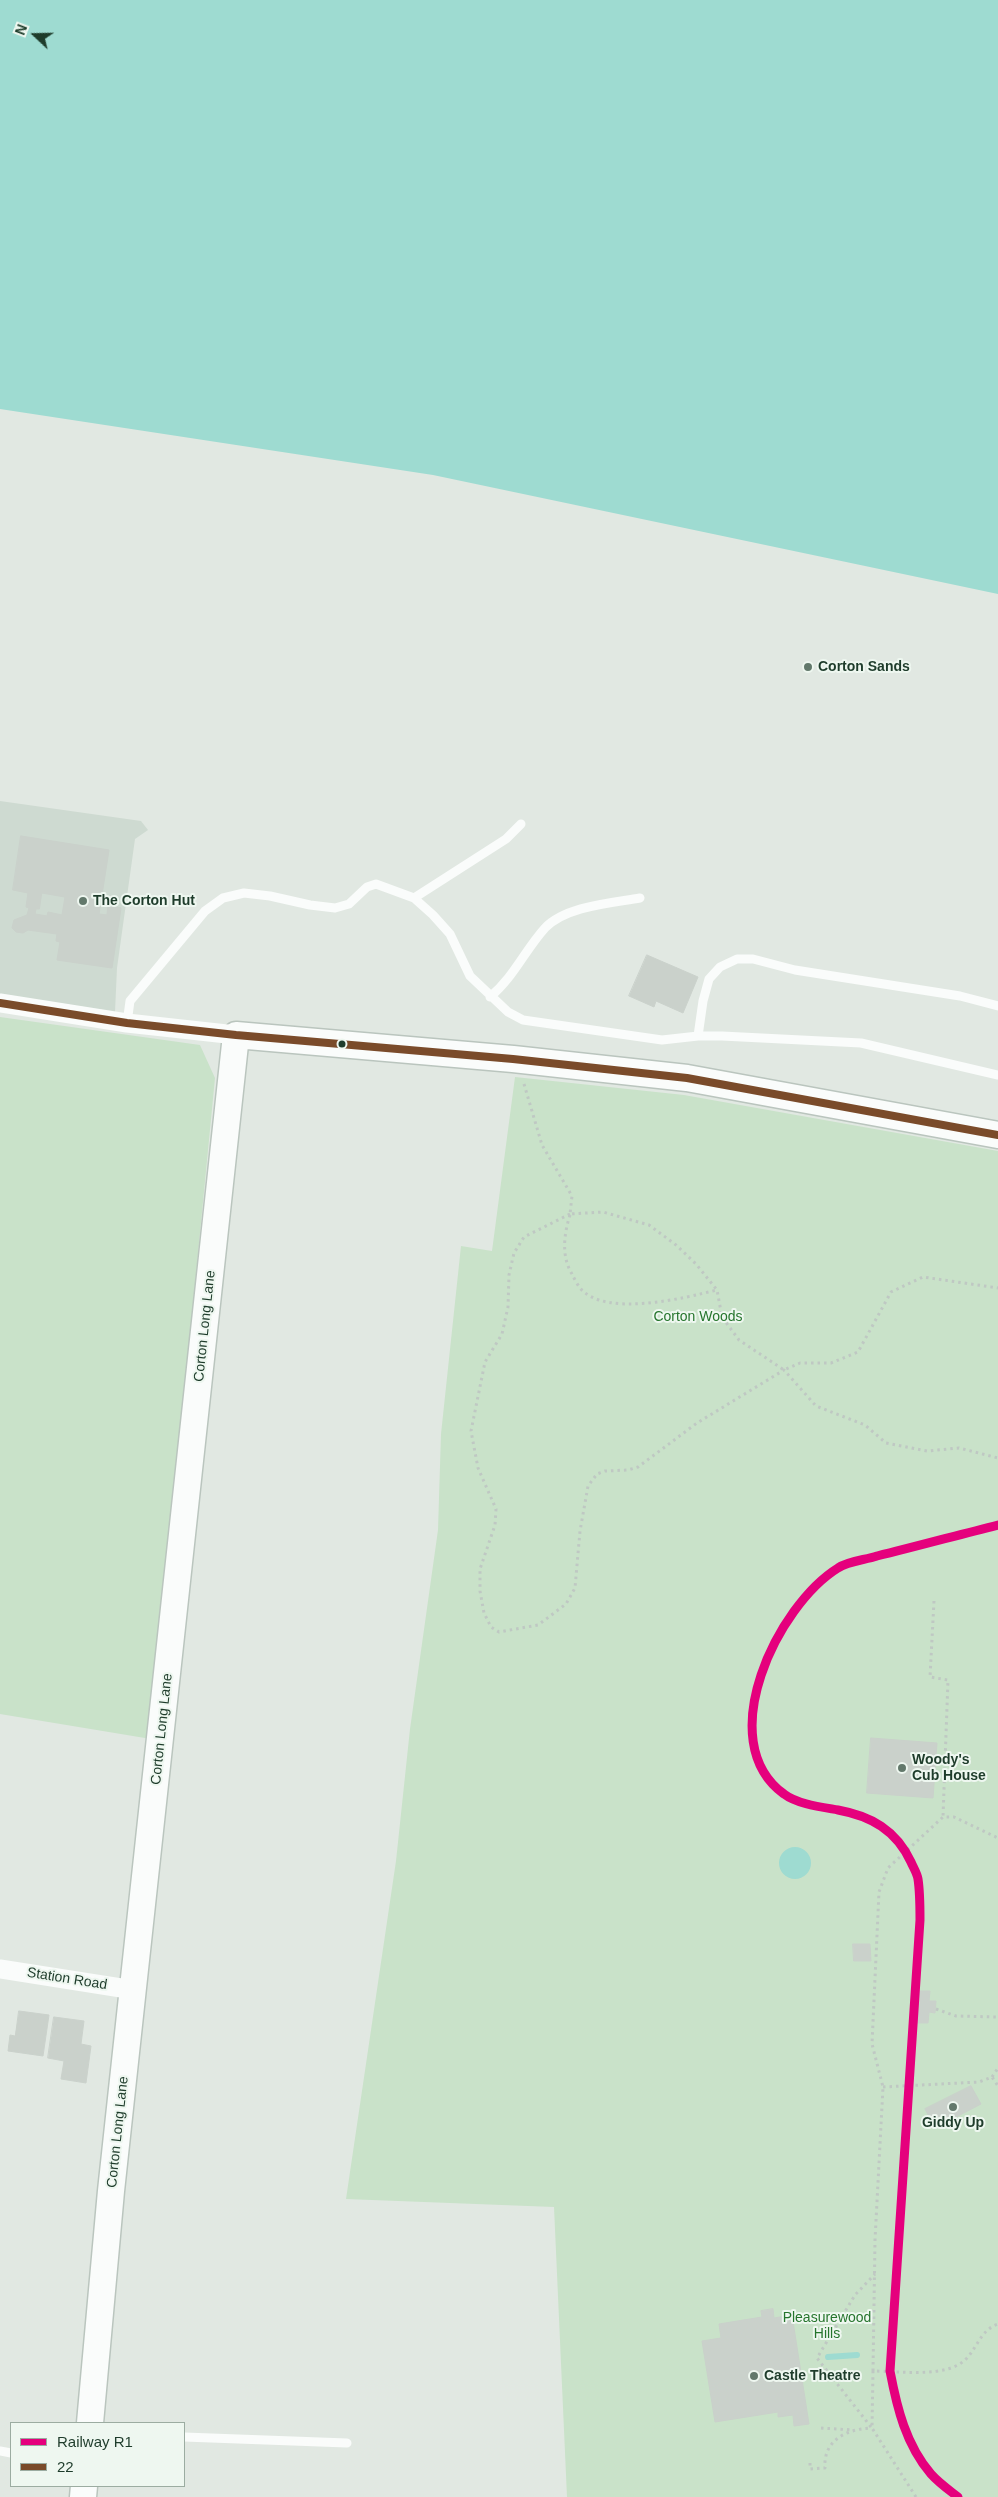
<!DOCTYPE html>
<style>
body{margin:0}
#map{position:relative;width:998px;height:2497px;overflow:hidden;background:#e1e8e2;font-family:Arial,sans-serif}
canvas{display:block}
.legend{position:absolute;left:10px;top:2422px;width:175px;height:65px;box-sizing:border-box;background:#eef7f0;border:1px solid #9baca1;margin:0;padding:6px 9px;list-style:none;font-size:15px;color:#1e3c2b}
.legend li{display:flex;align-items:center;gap:10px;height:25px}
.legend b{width:25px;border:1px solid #9baca1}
.north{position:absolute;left:10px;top:10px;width:50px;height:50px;-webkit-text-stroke:4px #eef7f0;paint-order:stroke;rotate:291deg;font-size:14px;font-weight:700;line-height:20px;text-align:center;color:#1e3c2b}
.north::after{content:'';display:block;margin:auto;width:18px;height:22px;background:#1e3c2b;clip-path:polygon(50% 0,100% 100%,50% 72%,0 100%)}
</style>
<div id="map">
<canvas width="998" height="2497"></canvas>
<ul class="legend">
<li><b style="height:6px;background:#e5007d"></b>Railway R1</li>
<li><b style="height:6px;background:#7a4b2a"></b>22</li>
</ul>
<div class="north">N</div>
</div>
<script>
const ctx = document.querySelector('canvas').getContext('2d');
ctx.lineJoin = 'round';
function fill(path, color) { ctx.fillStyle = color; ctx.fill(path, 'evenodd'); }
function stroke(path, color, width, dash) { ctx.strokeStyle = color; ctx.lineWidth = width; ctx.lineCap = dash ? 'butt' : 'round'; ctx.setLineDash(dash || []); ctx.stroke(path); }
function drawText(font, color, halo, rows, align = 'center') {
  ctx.font = font + ' Arial,sans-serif'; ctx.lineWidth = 4; ctx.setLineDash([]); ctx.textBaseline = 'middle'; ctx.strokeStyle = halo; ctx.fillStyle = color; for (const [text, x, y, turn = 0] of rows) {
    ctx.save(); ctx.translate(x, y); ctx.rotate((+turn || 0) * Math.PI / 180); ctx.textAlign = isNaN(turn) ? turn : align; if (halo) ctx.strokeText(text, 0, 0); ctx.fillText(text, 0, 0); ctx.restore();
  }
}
const built = new Path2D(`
 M 0,801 L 141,821 L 148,830 L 135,839 L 117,968 L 115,1012 L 0,994 Z`);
const green = new Path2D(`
 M 0,1017 L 200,1045 L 215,1078 L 151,1739 L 0,1714 Z
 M 515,1077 L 684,1095 L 998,1151 L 998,2497 L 567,2497 L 554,2207 L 346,2199 L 396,1861 L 410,1729 L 438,1530 L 441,1434 L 461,1246 L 492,1251 Z`);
const water = new Path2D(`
 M 0,0 L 998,0 L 998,594 L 433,475 L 0,409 Z
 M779 1863a16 16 0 1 1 32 0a16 16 0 1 1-32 0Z`);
const stream = new Path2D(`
 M 828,2357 L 857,2355`);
const building = new Path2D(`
 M 21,836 L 109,850 L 99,914 L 107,915 L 108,905 L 121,908 L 112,968 L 57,960 L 60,942 L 56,941 L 57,934 L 28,930 L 23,933 L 16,932 L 12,928 L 14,920 L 27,915 L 29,908 L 26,907 L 28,893 L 13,890 ZM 42,893 L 65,897 L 62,915 L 48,912 L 47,916 L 35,914 L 36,909 L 39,909 Z
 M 647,955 L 698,977 L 683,1013 L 656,1001 L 654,1007 L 629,996 Z
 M 871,1738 L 937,1743 L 933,1798 L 867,1793 Z
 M 853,1944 L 870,1944 L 871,1961 L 854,1961 Z
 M 918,1991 L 930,1991 L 929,2001 L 936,2001 L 935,2013 L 929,2012 L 928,2023 L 916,2023 Z
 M 19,2011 L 49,2015 L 43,2056 L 8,2051 L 10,2035 L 15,2036 Z
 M 54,2017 L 84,2021 L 81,2044 L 91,2046 L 86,2083 L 61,2079 L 64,2061 L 48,2058 Z
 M 971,2086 L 981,2104 L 935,2128 L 925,2109 Z
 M 773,2309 L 774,2318 L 792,2315 L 809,2424 L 794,2426 L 793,2415 L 778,2417 L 778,2412 L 715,2422 L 702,2341 L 721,2338 L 719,2324 L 762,2317 L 761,2311 Z`);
const path = new Path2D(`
 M 524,1084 L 542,1145 L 572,1196 L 570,1214 L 603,1212 L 649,1225 L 676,1245 L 696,1264 L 717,1290 L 722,1317 L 739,1340 L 784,1370 L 800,1363 L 831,1363 L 858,1352 L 891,1292 L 923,1277 L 998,1288
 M 570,1214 L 524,1237 L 514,1253 L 509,1275 L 508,1307 L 502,1334 L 485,1362 L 471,1431 L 478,1468 L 496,1509 L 495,1525 L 480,1569 L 480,1591 L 484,1613 L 491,1627 L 499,1632 L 538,1625 L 566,1604 L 575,1588 L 580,1531 L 588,1486 L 597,1474 L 605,1471 L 628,1470 L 638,1467 L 697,1423 L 784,1370 L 816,1406 L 865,1425 L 886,1443 L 927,1451 L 959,1448 L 998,1458
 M 570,1215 C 564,1234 561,1256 572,1274 C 574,1278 577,1284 580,1288 C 605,1318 684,1298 717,1290
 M 934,1601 L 930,1677 L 948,1680 L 943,1817
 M 936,2009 L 956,2016 L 998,2017
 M 992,2077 L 998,2068
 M 883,2087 L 979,2082 L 992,2077 L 998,2086
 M 873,2371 L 875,2240 L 883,2087 L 872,2044 L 879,1892 L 888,1868 L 943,1817 L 954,1817 L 998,1838
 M 871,2427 L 817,2358 L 855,2295 L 875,2274
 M 821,2428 L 853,2430
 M 810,2463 L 810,2469 L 825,2468 C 823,2440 847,2429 871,2428
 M 916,2497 L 872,2428 L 873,2371 C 899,2371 948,2379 967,2358 C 978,2346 981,2330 998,2324`);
const service = new Path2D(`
 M 414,898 L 506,839 L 521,824
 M 490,997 C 514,977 525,950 545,928 C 566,906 612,903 640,898
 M 127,1023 L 130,1001 L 205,911 L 223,898 L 244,893 L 270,896 L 310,905 L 335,908 L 349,904 L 367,887 L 376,884 L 414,898 L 433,915 L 450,934 L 470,976 L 508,1012 L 523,1020 L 662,1040 L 698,1036 L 722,1036 L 861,1043 L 998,1075
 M 698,1036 L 703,1001 L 709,979 L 720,967 L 737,959 L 753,959 L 795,970 L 960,996 L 998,1006
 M 184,2437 L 347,2443
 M 0,2451 L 11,2453`);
const minor = new Path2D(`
 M 0,1003 L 127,1023 L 236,1035
 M 0,1969 L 134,1990`);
const secondary = new Path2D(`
 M 90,2423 L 111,2191 L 236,1035 L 513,1059 L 687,1078 L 998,1135
 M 83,2497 L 84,2486`);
const bus1 = new Path2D(`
 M 0,1003 L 127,1023 L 236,1035 L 513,1059 L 687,1078 L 998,1135`);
const rail1 = new Path2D(`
 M 958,2497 C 949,2490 939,2483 931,2474 C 906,2445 897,2408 890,2371 L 920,1920 C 920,1907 920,1892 918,1879 C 917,1873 913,1867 911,1862 C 896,1830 871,1816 838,1810 C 821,1807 797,1804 784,1794 C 711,1741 778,1605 838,1568 C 848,1561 865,1560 877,1556 C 918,1546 958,1535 998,1525`);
const markers = [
 [808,667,5,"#62786b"],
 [83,901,5,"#62786b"],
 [342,1044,4.5,"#1e3c2b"],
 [902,1768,5,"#62786b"],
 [953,2107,5,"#62786b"],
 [754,2376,5,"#62786b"]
];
const poiNames = [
 ["Corton Sands",818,667],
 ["The Corton Hut",93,901],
 ["Woody's",912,1760],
 ["Cub House",912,1776],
 ["Giddy Up",953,2123,"center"],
 ["Castle Theatre",764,2376]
];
const parkNames = [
 ["Corton Woods",698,1317],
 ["Pleasurewood",827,2318],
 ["Hills",827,2334]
];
const streetNames = [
 ["Corton Long Lane",205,1326,-84],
 ["Corton Long Lane",162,1729,-84],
 ["Station Road",67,1979,9],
 ["Corton Long Lane",118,2132,-84]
];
fill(built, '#cedad1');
fill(green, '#c9e2c9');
fill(water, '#9edbd1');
stroke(stream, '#9edbd1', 6);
fill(building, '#cad1cb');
stroke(building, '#cad1cb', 1);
stroke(secondary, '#bac5be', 29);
stroke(path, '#bfc8c3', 3, [2.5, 4]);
stroke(service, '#fafcfb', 9);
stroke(minor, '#fafcfb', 19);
stroke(secondary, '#fafcfb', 26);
stroke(bus1, '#7a4b2a', 8);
stroke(rail1, '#e5007d', 9);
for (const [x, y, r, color] of markers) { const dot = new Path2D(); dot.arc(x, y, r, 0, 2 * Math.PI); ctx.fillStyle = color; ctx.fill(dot); stroke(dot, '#eef7f0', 2); }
drawText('bold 14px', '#1e3c2b', '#eef7f0', poiNames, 'left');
drawText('14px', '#26752d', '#eef7f0', parkNames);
drawText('14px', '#1e3c2b', '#eef7f0', streetNames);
</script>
